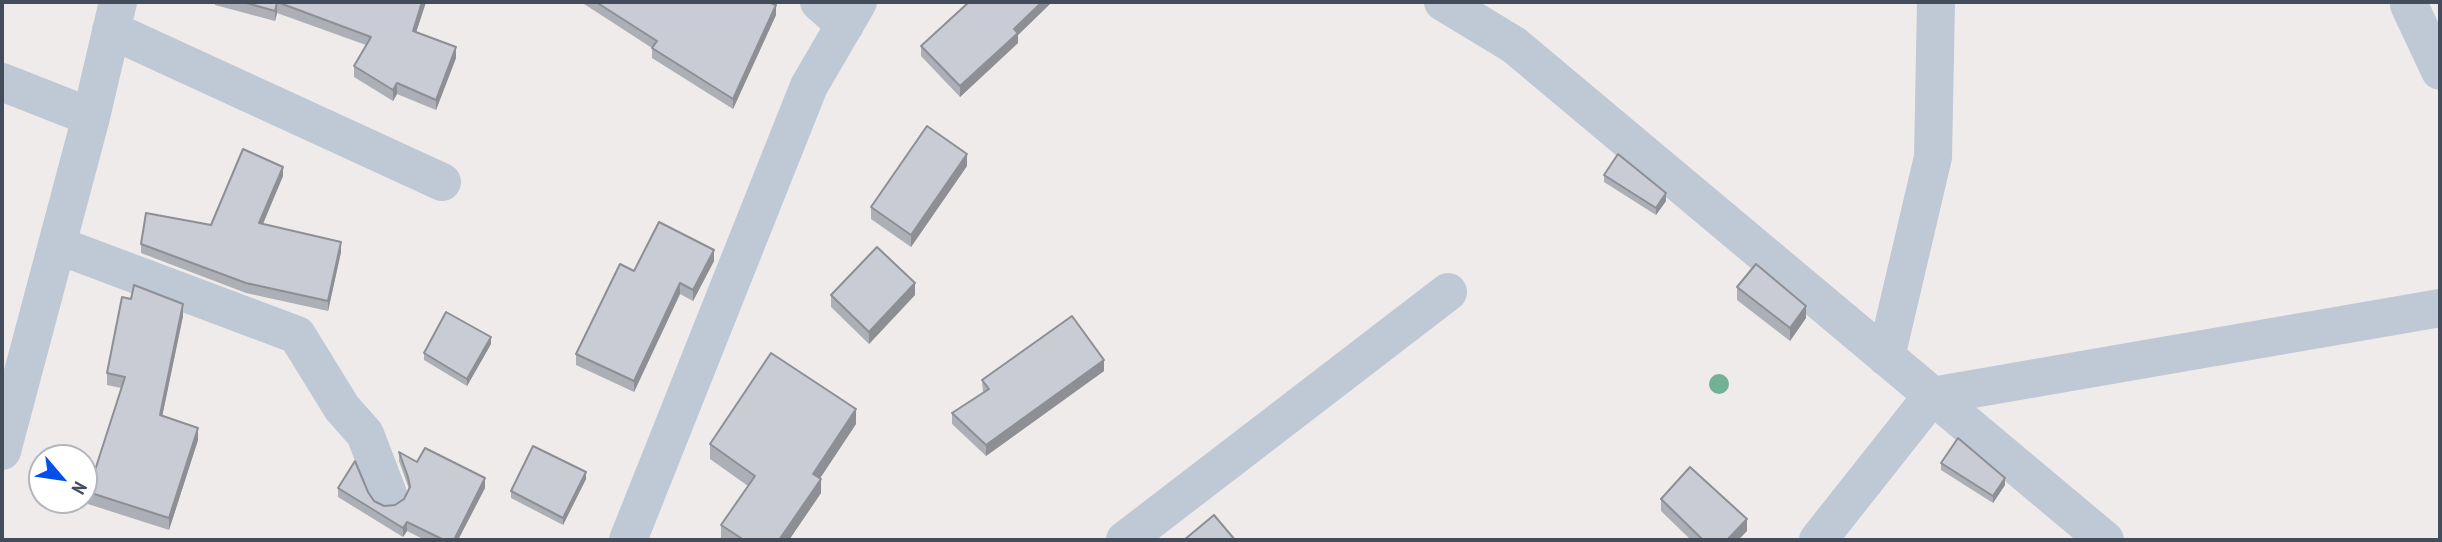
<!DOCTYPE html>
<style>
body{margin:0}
#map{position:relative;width:2442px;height:542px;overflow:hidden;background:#eeebea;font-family:"PT Sans Narrow",sans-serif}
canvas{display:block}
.frame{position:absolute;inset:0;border:4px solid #424c5a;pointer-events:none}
.north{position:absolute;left:28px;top:444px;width:70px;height:70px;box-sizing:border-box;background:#fff;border:2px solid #b3b7bd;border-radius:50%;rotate:119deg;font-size:19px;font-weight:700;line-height:28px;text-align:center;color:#424c5a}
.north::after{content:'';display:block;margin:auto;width:24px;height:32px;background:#054eee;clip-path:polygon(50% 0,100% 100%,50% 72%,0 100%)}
</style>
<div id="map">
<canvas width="2442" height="542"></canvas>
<div class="frame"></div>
<div class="north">N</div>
</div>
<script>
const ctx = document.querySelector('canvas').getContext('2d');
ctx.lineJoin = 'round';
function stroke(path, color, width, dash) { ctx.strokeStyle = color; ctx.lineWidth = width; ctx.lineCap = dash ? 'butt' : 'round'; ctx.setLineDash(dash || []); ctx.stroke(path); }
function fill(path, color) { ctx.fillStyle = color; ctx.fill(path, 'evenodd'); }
const minor = new Path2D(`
 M 819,2 L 845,25
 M 1443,2 L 1514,45 L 2105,540
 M 2410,2 L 2409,5 L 2440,71
 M 111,30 L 442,182
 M 2,82 L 91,117
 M 57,245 L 297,335 L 342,408 L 365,434 L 388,494
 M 1886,357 L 1933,157 L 1936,2
 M 2,451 L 91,117 L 118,2
 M 628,540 L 809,86 L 858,2
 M 1125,540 L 1448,292
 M 1818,540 L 1932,396 L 2440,308`);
const trees = [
 [1719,384]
];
const wall = new Path2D(`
 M 215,2 L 426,2 L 416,32 L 456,58 L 436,110 L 397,94 L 393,101 L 354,77 L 354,66 L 366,45 L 277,13 L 275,21 L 215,5 Z
 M 581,2 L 768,2 L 776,15 L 733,109 L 652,58 L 652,48 Z
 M 969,2 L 1052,2 L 1018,35 L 1018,43 L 960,97 L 921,56 L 921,46 Z
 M 967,166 L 911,247 L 871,219 L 871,207 Z
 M 1604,175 L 1666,201 L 1656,215 L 1604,182 Z
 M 283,176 L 263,224 L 341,252 L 328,311 L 246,293 L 141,253 L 141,244 L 211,225 Z
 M 714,261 L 693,301 L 680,294 L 634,392 L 576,365 L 576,354 L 634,271 Z
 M 1737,287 L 1806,318 L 1790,341 L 1737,300 Z
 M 831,295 L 915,295 L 869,344 L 831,307 Z
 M 183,316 L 162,416 L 198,440 L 169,530 L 88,504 L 88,492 L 121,388 L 107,385 L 107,373 Z
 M 491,344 L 467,386 L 424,360 L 424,353 Z
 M 1104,371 L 986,456 L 952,424 L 952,413 L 983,392 L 982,380 Z
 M 856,424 L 820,478 L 821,493 L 789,540 L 721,539 L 721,525 L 748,486 L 710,459 L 710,444 Z
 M 399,452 L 417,462 L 485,488 L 458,540 L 425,540 L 407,531 L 403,537 L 338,497 L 338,488 L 368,492 L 374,501 L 384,506 L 395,505 L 404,499 L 409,489 L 408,486 L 399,461 Z
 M 1941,463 L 2005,485 L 1993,503 L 1941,470 Z
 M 586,479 L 563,525 L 511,498 L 511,491 Z
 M 1661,499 L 1747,531 L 1738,540 L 1691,540 L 1661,511 Z`);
const shadedWall = new Path2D(`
 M 277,2 L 277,13 L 275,21 L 275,11 Z
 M 422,2 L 426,2 L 413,42 L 413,31 Z
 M 1042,2 L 1052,2 L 1018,35 L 1018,43 L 960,97 L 960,86 L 1014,29 Z
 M 776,5 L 776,15 L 733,109 L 733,99 Z
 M 456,47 L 456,58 L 436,110 L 436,100 Z
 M 397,83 L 397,94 L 393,101 L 393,90 Z
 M 967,154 L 967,166 L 911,247 L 911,235 Z
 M 283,167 L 283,176 L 259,233 L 259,223 Z
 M 1666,193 L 1666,201 L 1656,215 L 1656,208 Z
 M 341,242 L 341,252 L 328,311 L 328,301 Z
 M 714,250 L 714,261 L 693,301 L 693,290 Z
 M 680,283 L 680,294 L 634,392 L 634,381 Z
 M 915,283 L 915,295 L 869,344 L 869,332 Z
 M 183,304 L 183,316 L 160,427 L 160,415 Z
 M 1806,306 L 1806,318 L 1790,341 L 1790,328 Z
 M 491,337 L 491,344 L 467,386 L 467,379 Z
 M 1104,360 L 1104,371 L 986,456 L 986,445 Z
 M 856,409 L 856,424 L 813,489 L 813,474 Z
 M 198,428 L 198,440 L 169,530 L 169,518 Z
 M 586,472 L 586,479 L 563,525 L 563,518 Z
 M 485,478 L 485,488 L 458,540 L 454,540 Z
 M 2005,478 L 2005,485 L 1993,503 L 1993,496 Z
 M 821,479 L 821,493 L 789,540 L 779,540 Z
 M 1747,519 L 1747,531 L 1738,540 L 1727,540 Z
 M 407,522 L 407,531 L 403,537 L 403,528 Z`);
const building = new Path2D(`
 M 243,2 L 422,2 L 413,31 L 456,47 L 436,100 L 397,83 L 393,90 L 354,66 L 371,37 L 277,2 L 275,11 Z
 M 596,2 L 768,2 L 776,5 L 733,99 L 652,48 L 657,41 Z
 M 969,2 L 1042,2 L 1014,29 L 1018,33 L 960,86 L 921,46 Z
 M 927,126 L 967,154 L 911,235 L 871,207 Z
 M 243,149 L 283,167 L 259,223 L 341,242 L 328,301 L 246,283 L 141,244 L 146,213 L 211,225 Z
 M 1618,154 L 1666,193 L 1656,208 L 1604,175 Z
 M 659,222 L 714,250 L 693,290 L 680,283 L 634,381 L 576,354 L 620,264 L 634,271 Z
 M 877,247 L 915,283 L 869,332 L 831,295 Z
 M 1756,264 L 1806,306 L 1790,328 L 1737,287 Z
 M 134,285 L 183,304 L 160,415 L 198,428 L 169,518 L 88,492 L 125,377 L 107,373 L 122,297 L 131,299 Z
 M 446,312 L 491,337 L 467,379 L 424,353 Z
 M 1072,316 L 1104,360 L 986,445 L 952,413 L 989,389 L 982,380 Z
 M 771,353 L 856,409 L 813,474 L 821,479 L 779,540 L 744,540 L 721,525 L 755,476 L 710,444 Z
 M 1958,438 L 2005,478 L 1993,496 L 1941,463 Z
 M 533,446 L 586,472 L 563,518 L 511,491 Z
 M 425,448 L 485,478 L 454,540 L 444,540 L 407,522 L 403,528 L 338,488 L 355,461 L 368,492 L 374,501 L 384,506 L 395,505 L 404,499 L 410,487 L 408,477 L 399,452 L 417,462 Z
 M 1690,467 L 1747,519 L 1727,540 L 1703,540 L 1661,499 Z
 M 1214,515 L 1235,540 L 1184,540 Z`);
stroke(minor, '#bfc8d5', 38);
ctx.fillStyle = '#72b198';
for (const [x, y] of trees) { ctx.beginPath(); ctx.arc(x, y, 10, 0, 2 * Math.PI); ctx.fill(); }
fill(wall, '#adafb6');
fill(shadedWall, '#8d8f94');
fill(building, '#c9ccd4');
stroke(building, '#8d8f94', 2);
</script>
